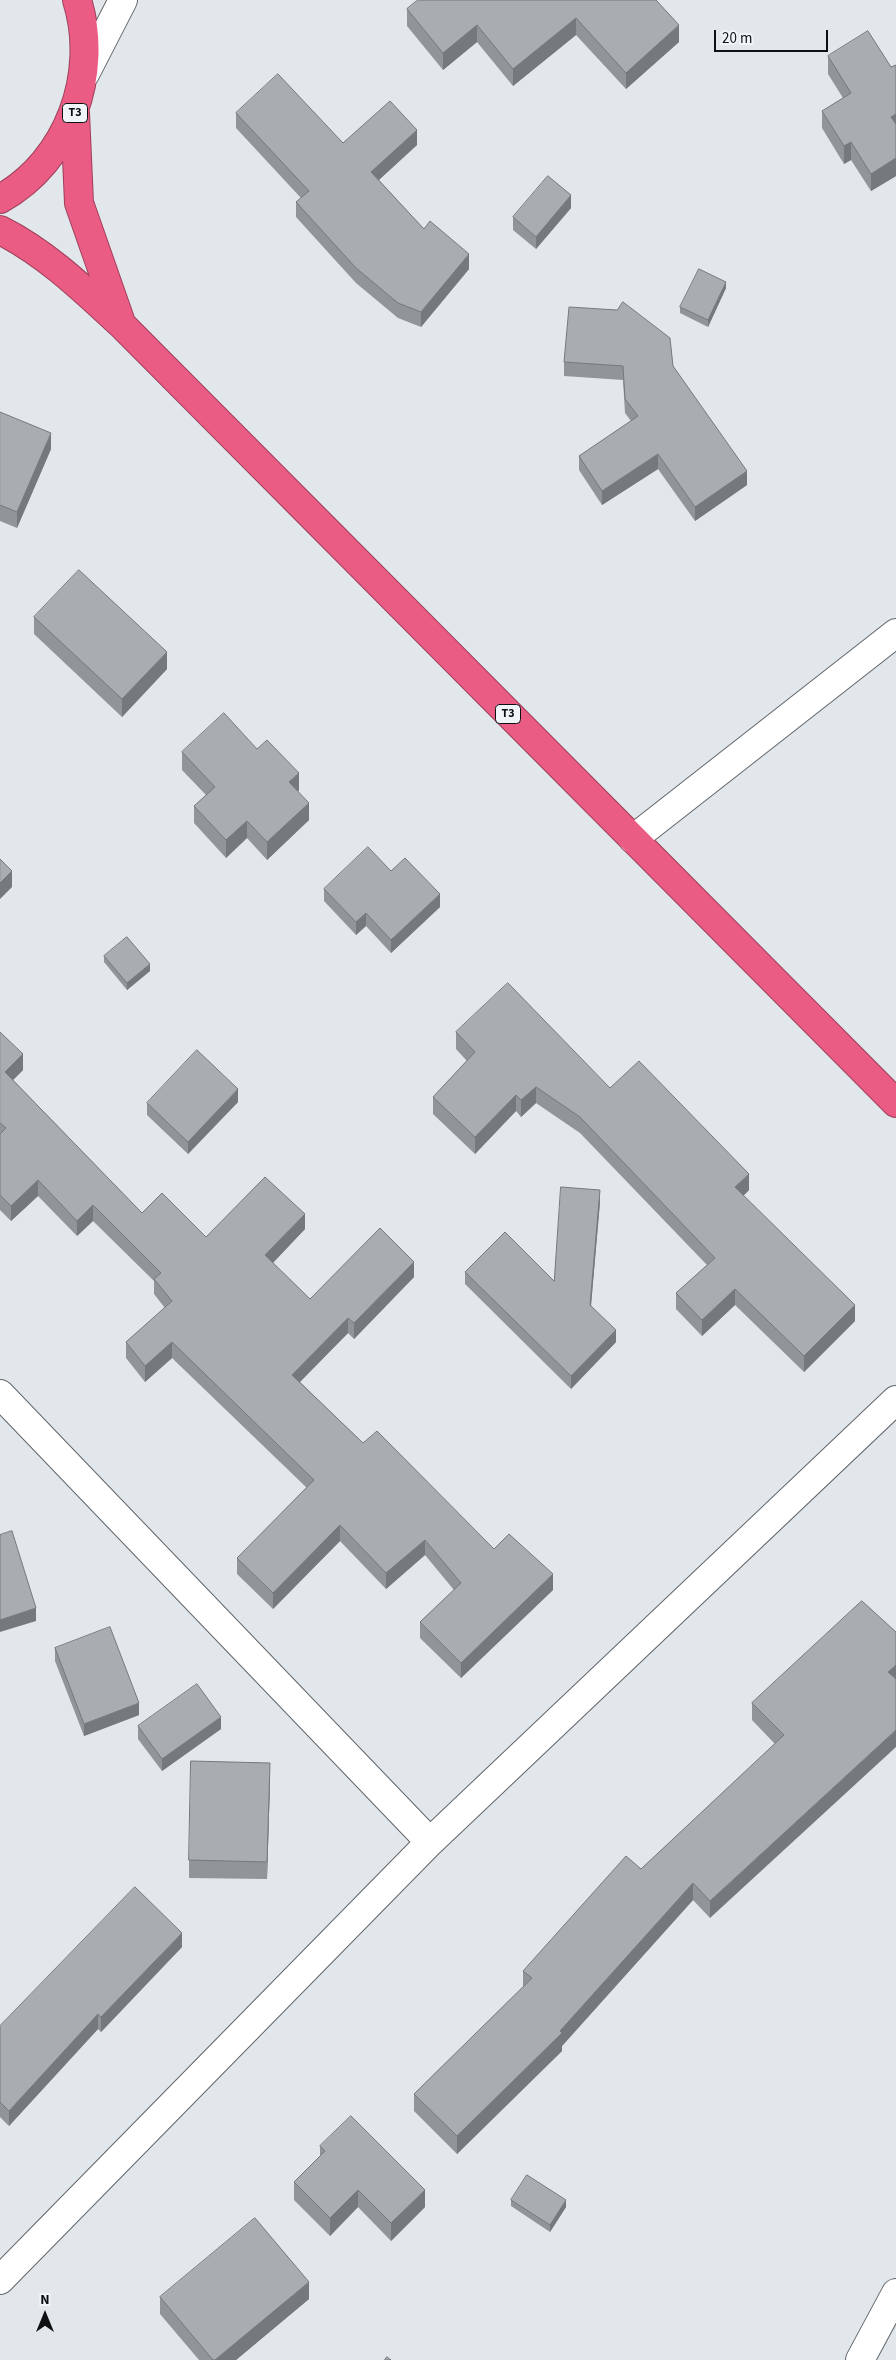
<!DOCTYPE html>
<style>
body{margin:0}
#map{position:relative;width:896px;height:2360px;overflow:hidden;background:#e2e7ec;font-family:"Source Sans 3",sans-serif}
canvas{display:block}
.north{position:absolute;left:20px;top:2290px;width:50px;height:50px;-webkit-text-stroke:4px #eff5f9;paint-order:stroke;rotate:0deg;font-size:14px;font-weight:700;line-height:20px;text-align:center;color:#0e1012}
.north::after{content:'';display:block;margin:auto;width:18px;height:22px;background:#0e1012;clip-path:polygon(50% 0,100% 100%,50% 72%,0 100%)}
.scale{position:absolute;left:714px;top:30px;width:114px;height:22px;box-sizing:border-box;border:2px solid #0e1012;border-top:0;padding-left:6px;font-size:15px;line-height:18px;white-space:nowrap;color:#0e1012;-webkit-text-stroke:4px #eff5f9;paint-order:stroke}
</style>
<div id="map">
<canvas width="896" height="2360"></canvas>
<div class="north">N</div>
<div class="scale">20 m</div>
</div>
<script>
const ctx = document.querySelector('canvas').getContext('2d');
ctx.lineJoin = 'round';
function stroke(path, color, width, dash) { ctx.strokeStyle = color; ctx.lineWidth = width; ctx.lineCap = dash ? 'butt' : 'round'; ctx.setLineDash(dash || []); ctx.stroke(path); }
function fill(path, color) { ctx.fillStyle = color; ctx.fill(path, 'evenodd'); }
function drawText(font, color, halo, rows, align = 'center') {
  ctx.font = font + ' "Source Sans 3",sans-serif'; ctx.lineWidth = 5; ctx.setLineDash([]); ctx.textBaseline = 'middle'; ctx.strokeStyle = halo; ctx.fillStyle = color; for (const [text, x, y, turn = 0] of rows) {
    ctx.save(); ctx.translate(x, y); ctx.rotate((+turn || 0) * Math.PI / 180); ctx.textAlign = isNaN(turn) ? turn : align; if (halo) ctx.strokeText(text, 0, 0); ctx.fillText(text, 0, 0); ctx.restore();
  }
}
const street = new Path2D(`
 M 85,74 L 123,0
 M 633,839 L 896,633
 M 0,1394 L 430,1842
 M 0,2280 L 430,1842 L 896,1400
 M 860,2360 L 896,2293`);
const highway = new Path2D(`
 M 75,113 L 79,203 L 120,320
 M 0,199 C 69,161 100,73 77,0
 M 0,230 C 46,253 84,290 121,324 L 896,1103`);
const wall = new Path2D(`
 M 656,0 L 679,42 L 626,89 L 576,35 L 513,86 L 477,42 L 443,70 L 407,26 L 407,9 Z
 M 828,56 L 891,67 L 896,65 L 896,176 L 871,191 L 851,160 L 844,164 L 822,128 L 822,111 L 843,98 L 828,74 Z
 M 236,113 L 343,143 L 417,145 L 379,180 L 424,229 L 469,269 L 421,327 L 398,318 L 356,283 L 296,217 L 296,202 L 301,198 L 236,128 Z
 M 571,208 L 536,249 L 513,230 L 513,217 Z
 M 726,288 L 708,327 L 680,313 L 680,307 Z
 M 564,362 L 673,366 L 747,485 L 695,521 L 658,469 L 602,505 L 579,470 L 579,456 L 631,421 L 625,413 L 623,380 L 564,376 Z
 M 0,412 L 51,449 L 17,528 L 0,521 Z
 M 34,617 L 167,669 L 122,717 L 34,634 Z
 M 257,749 L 299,790 L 298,791 L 309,820 L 267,860 L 247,838 L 226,858 L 194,823 L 194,806 L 206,795 L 182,770 L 182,752 Z
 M 391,871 L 440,907 L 391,953 L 366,926 L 356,935 L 324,901 L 324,889 Z
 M 104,956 L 150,971 L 127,990 L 104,962 Z
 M 0,1032 L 23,1070 L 13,1080 L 142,1213 L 206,1237 L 305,1229 L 273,1263 L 310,1299 L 414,1277 L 354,1339 L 348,1333 L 300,1382 L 363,1443 L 494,1549 L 553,1590 L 461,1678 L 420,1638 L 420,1622 L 454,1590 L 425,1555 L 386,1589 L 340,1541 L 273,1609 L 237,1574 L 237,1558 L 307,1488 L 172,1358 L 145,1382 L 126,1358 L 126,1342 L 165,1308 L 154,1294 L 154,1281 L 93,1221 L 77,1236 L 38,1196 L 11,1221 L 0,1210 Z
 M 456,1032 L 610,1088 L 749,1190 L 743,1196 L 855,1321 L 804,1372 L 735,1305 L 702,1336 L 676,1309 L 676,1293 L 707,1265 L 580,1133 L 536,1103 L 521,1117 L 516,1111 L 475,1154 L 433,1114 L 433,1097 L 467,1061 L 456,1049 Z
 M 238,1102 L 188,1154 L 147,1115 L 147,1103 Z
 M 600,1202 L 591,1305 L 616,1342 L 571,1389 L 465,1284 L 465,1272 L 554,1281 Z
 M 862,1601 L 710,1918 L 693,1900 L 562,2046 L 562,2051 L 457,2154 L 414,2111 L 414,2094 L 523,1987 L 523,1971 L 641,1869 L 775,1744 L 752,1720 L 752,1703 Z
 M 55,1648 L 139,1715 L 84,1736 L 55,1661 Z
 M 138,1726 L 221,1729 L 162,1771 L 138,1739 Z
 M 270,1781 L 267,1879 L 189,1878 L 189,1860 Z
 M 182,1947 L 101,2032 L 98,2029 L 9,2126 L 0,2117 L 0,2026 Z
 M 320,2146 L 425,2207 L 391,2241 L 358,2207 L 330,2236 L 294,2200 L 294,2182 L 320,2156 Z
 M 511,2200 L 566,2207 L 550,2232 L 511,2206 Z
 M 160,2297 L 309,2299 L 236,2360 L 199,2360 L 160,2314 Z`);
const shadedWall = new Path2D(`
 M 576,18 L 576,35 L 513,86 L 513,69 Z
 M 477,25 L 477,42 L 443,70 L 443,53 Z
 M 679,25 L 679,42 L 626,89 L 626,73 Z
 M 896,114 L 896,131 L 891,117 Z
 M 417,130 L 417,145 L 371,187 L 371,172 Z
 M 851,142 L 851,160 L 844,164 L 844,146 Z
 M 896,158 L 896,176 L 871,191 L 871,174 Z
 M 571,195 L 571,208 L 536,249 L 536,237 Z
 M 469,254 L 469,269 L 421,327 L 421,312 Z
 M 726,282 L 726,288 L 708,327 L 708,320 Z
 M 51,433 L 51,449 L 17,528 L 17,512 Z
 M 658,454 L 658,469 L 602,505 L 602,491 Z
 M 747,471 L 747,485 L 695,521 L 695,507 Z
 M 167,652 L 167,669 L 122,717 L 122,699 Z
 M 299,773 L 299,790 L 289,800 L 289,782 Z
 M 309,803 L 309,820 L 267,860 L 267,842 Z
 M 247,821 L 247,838 L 226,858 L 226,840 Z
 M 12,871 L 12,887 L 0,899 L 0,883 Z
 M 440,894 L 440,907 L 391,953 L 391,940 Z
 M 366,913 L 366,926 L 356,935 L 356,922 Z
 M 150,964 L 150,971 L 127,990 L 127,983 Z
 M 23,1054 L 23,1070 L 5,1088 L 5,1072 Z
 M 536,1087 L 536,1103 L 521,1117 L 521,1100 Z
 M 238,1089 L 238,1102 L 188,1154 L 188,1142 Z
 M 516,1095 L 516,1111 L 475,1154 L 475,1137 Z
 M 749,1174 L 749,1190 L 735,1204 L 735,1187 Z
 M 38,1180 L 38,1196 L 11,1221 L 11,1206 Z
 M 600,1190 L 600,1202 L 590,1317 L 590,1305 Z
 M 93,1205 L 93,1221 L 77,1236 L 77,1221 Z
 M 305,1214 L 305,1229 L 265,1271 L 265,1255 Z
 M 414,1262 L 414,1277 L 354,1339 L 354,1323 Z
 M 735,1289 L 735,1305 L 702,1336 L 702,1320 Z
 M 855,1305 L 855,1321 L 804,1372 L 804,1356 Z
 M 348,1318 L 348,1333 L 292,1390 L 292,1375 Z
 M 616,1330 L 616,1342 L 571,1389 L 571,1376 Z
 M 172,1342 L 172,1358 L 145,1382 L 145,1366 Z
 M 340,1525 L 340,1541 L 273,1609 L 273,1593 Z
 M 425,1540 L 425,1555 L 386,1589 L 386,1573 Z
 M 553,1574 L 553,1590 L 461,1678 L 461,1663 Z
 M 36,1608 L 36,1621 L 0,1632 L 0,1620 Z
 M 896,1665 L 896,1682 L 888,1672 Z
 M 139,1703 L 139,1715 L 84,1736 L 84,1724 Z
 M 221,1717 L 221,1729 L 162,1771 L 162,1759 Z
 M 896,1730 L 896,1747 L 710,1918 L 710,1901 Z
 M 270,1763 L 270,1781 L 267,1879 L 267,1862 Z
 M 693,1883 L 693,1900 L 562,2046 L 562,2051 L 457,2154 L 457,2136 L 560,2031 Z
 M 182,1933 L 182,1947 L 101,2032 L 101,2017 Z
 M 98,2014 L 98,2029 L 9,2126 L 9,2111 Z
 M 358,2190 L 358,2207 L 330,2236 L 330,2218 Z
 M 425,2190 L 425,2207 L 391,2241 L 391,2223 Z
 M 566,2200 L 566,2207 L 550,2232 L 550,2225 Z
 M 309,2282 L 309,2299 L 236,2360 L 215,2360 Z`);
const building = new Path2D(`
 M 418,0 L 656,0 L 679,25 L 626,73 L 576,18 L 513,69 L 477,25 L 443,53 L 407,9 Z
 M 868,31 L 891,67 L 896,65 L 896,114 L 891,117 L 896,124 L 896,158 L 871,174 L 851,142 L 844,146 L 822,111 L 851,93 L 828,56 Z
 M 278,74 L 343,143 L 390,101 L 417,130 L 371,172 L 424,229 L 430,221 L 469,254 L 421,312 L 398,303 L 356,268 L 296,202 L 309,191 L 236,113 Z
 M 548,176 L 571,195 L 536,237 L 513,217 Z
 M 699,269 L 726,282 L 708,320 L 680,307 Z
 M 623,302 L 670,338 L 673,366 L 747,471 L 695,507 L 658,454 L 602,491 L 579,456 L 638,416 L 625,399 L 623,366 L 564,362 L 569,307 L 617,310 Z
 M 0,412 L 51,433 L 17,512 L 0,505 Z
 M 79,570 L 167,652 L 122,699 L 34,617 Z
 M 224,713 L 257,749 L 267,740 L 299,773 L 289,782 L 309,803 L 267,842 L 247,821 L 226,840 L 194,806 L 215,787 L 182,752 Z
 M 368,847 L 391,871 L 405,858 L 440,894 L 391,940 L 366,913 L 356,922 L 324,889 Z
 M 0,859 L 12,871 L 0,883 Z
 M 127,937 L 150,964 L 127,983 L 104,956 Z
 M 508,983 L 610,1088 L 639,1061 L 749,1174 L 735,1187 L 855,1305 L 804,1356 L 735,1289 L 702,1320 L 676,1293 L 715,1258 L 580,1117 L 536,1087 L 521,1100 L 516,1095 L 475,1137 L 433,1097 L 475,1052 L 456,1032 Z
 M 0,1032 L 23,1054 L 5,1072 L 142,1213 L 162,1193 L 206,1237 L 265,1177 L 305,1214 L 265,1255 L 310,1299 L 380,1228 L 414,1262 L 354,1323 L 348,1318 L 292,1375 L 363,1443 L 377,1431 L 494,1549 L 509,1534 L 553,1574 L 461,1663 L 420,1622 L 461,1583 L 425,1540 L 386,1573 L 340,1525 L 273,1593 L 237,1558 L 314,1480 L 172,1342 L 145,1366 L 126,1342 L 172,1301 L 154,1279 L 161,1273 L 93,1205 L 77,1221 L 38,1180 L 11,1206 L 0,1195 L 0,1134 L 6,1128 L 0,1123 Z
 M 197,1050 L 238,1089 L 188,1142 L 147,1103 Z
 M 561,1187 L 600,1190 L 590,1305 L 616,1330 L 571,1376 L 465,1272 L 505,1232 L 554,1281 Z
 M 12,1531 L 36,1608 L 0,1620 L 0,1535 Z
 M 862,1601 L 896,1632 L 896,1665 L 888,1672 L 896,1679 L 896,1730 L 710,1901 L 693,1883 L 560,2031 L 562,2033 L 457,2136 L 414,2094 L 532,1978 L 523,1971 L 626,1856 L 641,1869 L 784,1735 L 752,1703 Z
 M 110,1627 L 139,1703 L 84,1724 L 55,1648 Z
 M 197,1684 L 221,1717 L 162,1759 L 138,1726 Z
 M 191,1761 L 270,1763 L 267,1862 L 189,1860 Z
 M 135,1887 L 182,1933 L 101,2017 L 98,2014 L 9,2111 L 0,2102 L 0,2026 Z
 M 351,2116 L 425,2190 L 391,2223 L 358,2190 L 330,2218 L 294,2182 L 325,2151 L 320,2146 Z
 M 527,2175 L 566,2200 L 550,2225 L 511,2200 Z
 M 255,2218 L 309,2282 L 215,2360 L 213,2360 L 160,2297 Z
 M 387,2357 L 391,2360 L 385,2360 Z`);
const shields = [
 [75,113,25],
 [508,714,25]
];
const shieldNames = [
 ["T3",75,113],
 ["T3",508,714]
];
stroke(street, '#61666a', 30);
stroke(highway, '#9e415c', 30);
stroke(street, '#fff', 28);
stroke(highway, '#eb5c84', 28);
fill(wall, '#909598');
fill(shadedWall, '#76797c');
fill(building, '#a8adb1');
stroke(building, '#76797c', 1);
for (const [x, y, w] of shields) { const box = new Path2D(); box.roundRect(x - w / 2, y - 9.5, w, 19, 4); ctx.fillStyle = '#eff5f9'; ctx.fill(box); stroke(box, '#0e1012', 1); }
drawText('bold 12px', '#0e1012', null, shieldNames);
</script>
